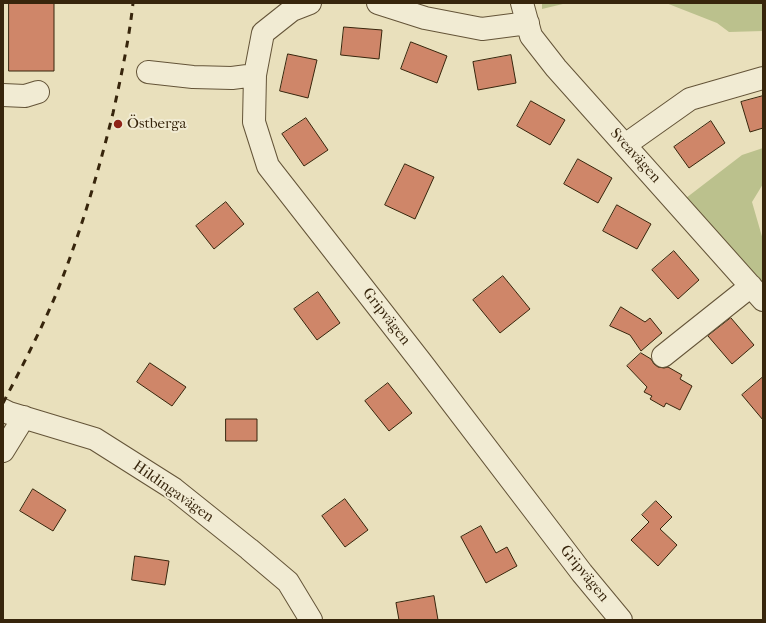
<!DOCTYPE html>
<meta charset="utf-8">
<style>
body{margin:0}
#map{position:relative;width:766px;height:623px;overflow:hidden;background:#e9e0bc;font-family:"IM FELL French Canon",serif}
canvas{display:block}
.frame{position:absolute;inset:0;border:4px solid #37250c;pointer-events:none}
</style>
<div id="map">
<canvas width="766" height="623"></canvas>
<div class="frame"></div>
</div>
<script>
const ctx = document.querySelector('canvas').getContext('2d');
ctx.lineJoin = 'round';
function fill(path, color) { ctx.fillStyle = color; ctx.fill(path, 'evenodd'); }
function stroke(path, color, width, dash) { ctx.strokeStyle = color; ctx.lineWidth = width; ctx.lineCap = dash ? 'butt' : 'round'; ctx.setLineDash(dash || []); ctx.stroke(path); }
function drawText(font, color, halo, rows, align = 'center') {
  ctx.font = font + ' "IM FELL French Canon",serif'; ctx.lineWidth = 4; ctx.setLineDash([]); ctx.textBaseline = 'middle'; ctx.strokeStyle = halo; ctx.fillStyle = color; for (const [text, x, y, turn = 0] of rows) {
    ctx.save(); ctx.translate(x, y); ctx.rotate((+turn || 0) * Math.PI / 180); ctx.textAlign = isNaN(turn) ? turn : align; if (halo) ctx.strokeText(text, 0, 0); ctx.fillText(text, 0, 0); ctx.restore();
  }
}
const green = new Path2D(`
 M 542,3 L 567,3 L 542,9 Z
 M 666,3 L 763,3 L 763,31 L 729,32 L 717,23 Z
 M 763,148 L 763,184 L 752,202 L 763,240 L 763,284 L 686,198 L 742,155 Z`);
const building = new Path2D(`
 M 9,3 L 54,3 L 54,71 L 9,71 Z
 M 344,27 L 382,30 L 379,59 L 341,55 Z
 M 411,42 L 447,56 L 437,83 L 401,69 Z
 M 288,54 L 317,60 L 308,98 L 280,91 Z
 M 511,55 L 516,83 L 478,90 L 473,62 Z
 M 763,96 L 763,128 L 750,132 L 741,102 Z
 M 531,101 L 565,120 L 550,145 L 517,126 Z
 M 306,118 L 328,150 L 304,166 L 282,134 Z
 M 711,121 L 725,143 L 689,168 L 674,147 Z
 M 578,159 L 612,178 L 598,203 L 564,184 Z
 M 405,164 L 434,177 L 415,219 L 385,205 Z
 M 226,202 L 244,224 L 214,249 L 196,226 Z
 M 617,205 L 651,224 L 637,249 L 603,231 Z
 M 674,251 L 699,280 L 678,299 L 652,270 Z
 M 503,276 L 530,309 L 500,333 L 473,300 Z
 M 318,292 L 340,323 L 317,340 L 294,309 Z
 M 621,307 L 645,322 L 650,318 L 662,333 L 641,351 L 630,335 L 610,326 Z
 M 731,318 L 754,345 L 732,364 L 708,336 Z
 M 641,353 L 651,359 L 654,364 L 658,367 L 664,368 L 668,367 L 682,375 L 680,379 L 692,386 L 680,410 L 666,403 L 664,407 L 650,399 L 652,396 L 644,392 L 647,387 L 627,366 Z
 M 150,363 L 186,387 L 172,406 L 137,382 Z
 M 763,377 L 763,420 L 742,395 Z
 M 388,383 L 412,413 L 389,431 L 365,401 Z
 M 226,419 L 257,419 L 257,441 L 226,441 Z
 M 33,489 L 66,510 L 53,531 L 20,511 Z
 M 345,499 L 368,530 L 345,547 L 322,516 Z
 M 656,501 L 672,517 L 660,529 L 677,545 L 658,566 L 631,540 L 649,522 L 642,515 Z
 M 481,526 L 496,553 L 507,547 L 517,566 L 486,583 L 461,537 Z
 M 135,556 L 169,561 L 165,585 L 132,580 Z
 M 434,596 L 438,620 L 399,620 L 396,603 Z`);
const minor = new Path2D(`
 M 310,3 L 292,10 L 263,33 L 255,75 L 254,122 L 268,166 L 421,362 L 582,573 L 621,620
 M 378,3 L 425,18 L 482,29 L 528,23
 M 522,3 L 531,36 L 556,68 L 763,300
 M 148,72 L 193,77 L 232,78 L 255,75
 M 3,95 L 25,96 L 38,92
 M 625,145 L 690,99 L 763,78
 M 663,356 L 751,286
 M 3,410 L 9,413 L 95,439 L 174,489 L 249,549 L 288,582 L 311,620
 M 3,451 L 24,417`);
const rail = new Path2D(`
 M 3,403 C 22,367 41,330 57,292 C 80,234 98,174 113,113 C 121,77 129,40 133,3`);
const markers = [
 [118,124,5,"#8f2418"]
];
const poiNames = [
 ["Östberga",127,124]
];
const streetNames = [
 ["Sveavägen",635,156,48],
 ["Gripvägen",386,317,52],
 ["Hildingavägen",173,492,35],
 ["Gripvägen",584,574,51]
];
fill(green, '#bbc18d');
fill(building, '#cf8669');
stroke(building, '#37250c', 1);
stroke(minor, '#645438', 24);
stroke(minor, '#f1ebd3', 22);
stroke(rail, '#37250c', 3, [7, 7]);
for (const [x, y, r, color] of markers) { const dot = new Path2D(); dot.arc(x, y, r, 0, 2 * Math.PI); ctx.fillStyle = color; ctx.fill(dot); stroke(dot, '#f1ebd3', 1.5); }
drawText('15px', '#37250c', '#f1ebd3', poiNames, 'left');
drawText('15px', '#37250c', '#f1ebd3', streetNames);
</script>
